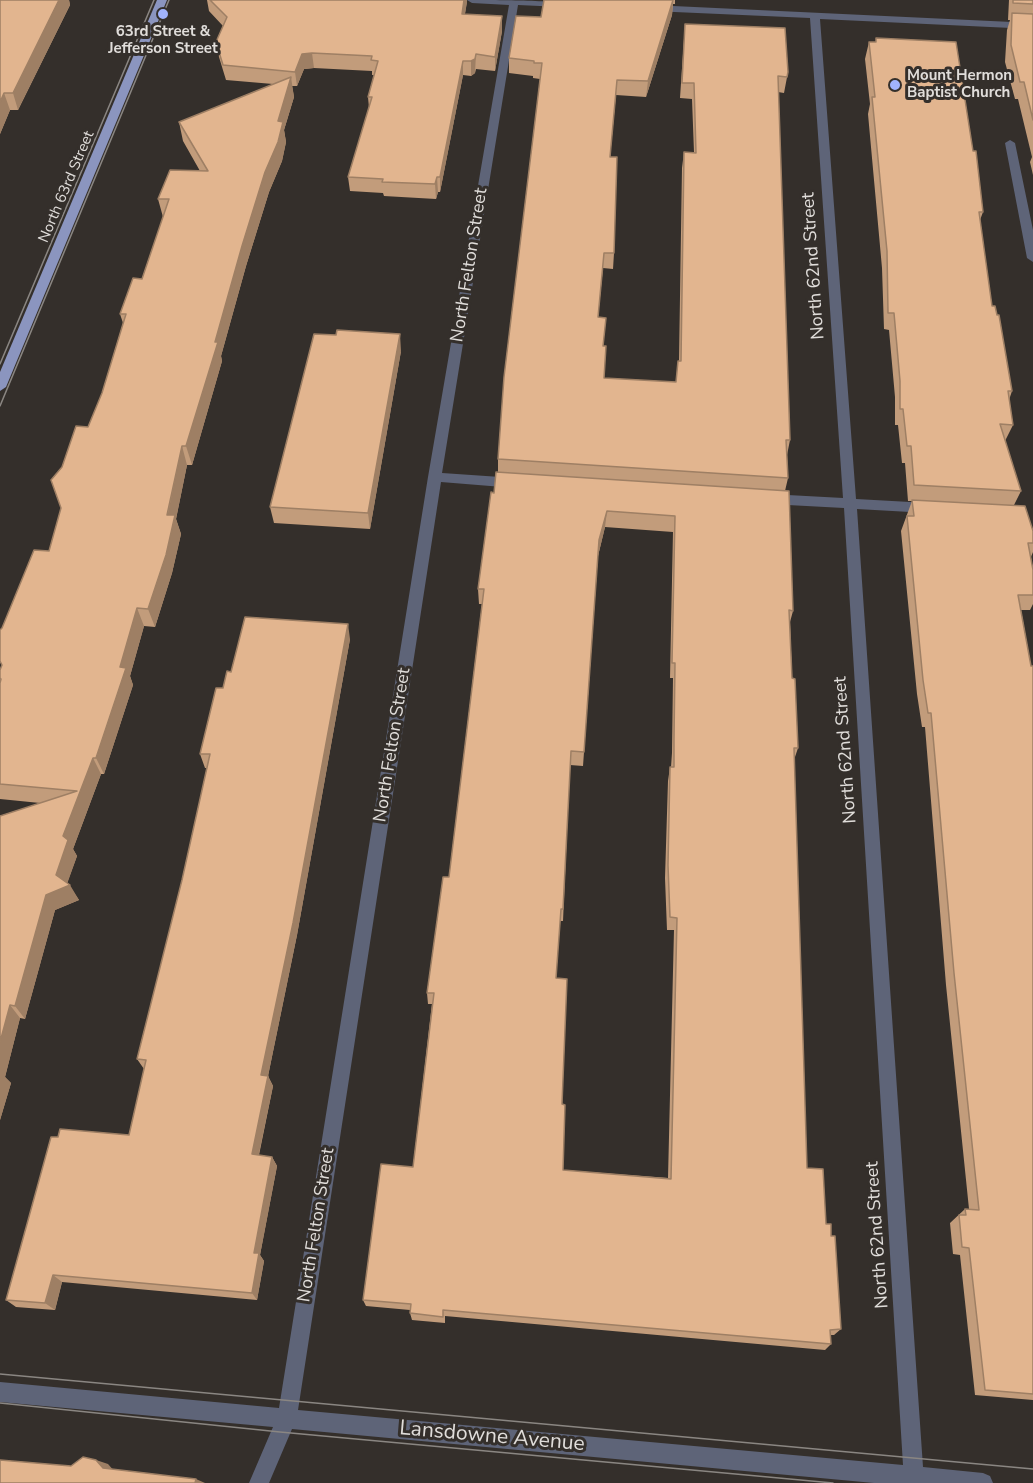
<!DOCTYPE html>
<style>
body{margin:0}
canvas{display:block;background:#342f2b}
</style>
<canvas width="1033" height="1483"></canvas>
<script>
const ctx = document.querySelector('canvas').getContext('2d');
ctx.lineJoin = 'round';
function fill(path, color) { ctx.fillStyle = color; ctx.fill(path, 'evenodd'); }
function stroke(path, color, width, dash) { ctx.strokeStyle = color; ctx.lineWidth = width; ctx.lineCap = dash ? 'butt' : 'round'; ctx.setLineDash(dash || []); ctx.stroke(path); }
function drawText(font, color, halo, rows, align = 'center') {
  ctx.font = font + ' "Nunito Sans",sans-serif'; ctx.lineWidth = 6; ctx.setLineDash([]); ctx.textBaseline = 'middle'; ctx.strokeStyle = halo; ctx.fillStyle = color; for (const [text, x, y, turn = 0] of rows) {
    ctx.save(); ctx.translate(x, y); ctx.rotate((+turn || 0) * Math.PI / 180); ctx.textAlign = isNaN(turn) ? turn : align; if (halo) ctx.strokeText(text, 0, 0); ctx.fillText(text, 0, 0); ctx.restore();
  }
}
const minor = new Path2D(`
 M 467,0 C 485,0 556,0 567,4 L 562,7 L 518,5 L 442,473 L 515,478 L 522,483 L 515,488 L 441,482 L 298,1410 L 903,1465 L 844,508 L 769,504 L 762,499 L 769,494 L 843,498 L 810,18 L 652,11 L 647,8 L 652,5 L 1033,23 L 1033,29 L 820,19 L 856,499 L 928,503 L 935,508 L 928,513 L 857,509 L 923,1467 L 983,1473 L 990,1476 L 993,1483 L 874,1483 L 292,1429 L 269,1483 L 249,1483 L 273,1427 L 0,1402 L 0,1382 L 279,1408 L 428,477 L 509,5 L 472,3 Z
 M 1010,140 L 1015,143 L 1033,230 L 1033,262 L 1027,258 L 1005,143 Z`);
const major = new Path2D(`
 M 157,0 L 167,0 L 6,387 L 0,391 L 0,372 Z`);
const tram = new Path2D(`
 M 0,364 L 154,0
 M 0,406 L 169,0
 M 0,1374 L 1033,1469
 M 0,1403 L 280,1432 L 833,1483`);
const wall = new Path2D(`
 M 0,0 L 69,0 L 70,5 L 18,110 L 10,110 L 0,134 Z
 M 207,0 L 467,0 L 465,14 L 502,31 L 495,71 L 476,69 L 475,73 L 471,76 L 463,75 L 440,192 L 438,192 L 436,199 L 384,196 L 383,193 L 350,191 L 348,177 L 369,108 L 368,97 L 374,75 L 372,75 L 372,71 L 314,68 L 304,69 L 297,86 L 292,86 L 294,97 L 284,130 L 286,142 L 282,161 L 269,192 L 246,266 L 221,356 L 222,361 L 192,465 L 187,465 L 176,519 L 181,534 L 172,573 L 155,627 L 144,626 L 130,676 L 133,685 L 104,774 L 101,774 L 73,849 L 77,856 L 67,883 L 79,900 L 55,910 L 25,1019 L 20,1018 L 5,1077 L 11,1083 L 0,1120 L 0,816 L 40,803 L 0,799 L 0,670 L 2,665 L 2,628 L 49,551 L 61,508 L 62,467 L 88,427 L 102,393 L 123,323 L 120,314 L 142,279 L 163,217 L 158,199 L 200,171 L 183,141 L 179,122 L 273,84 L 226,80 L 219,57 L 216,42 L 223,26 L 209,11 Z
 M 544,0 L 675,0 L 675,4 L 673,4 L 672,15 L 646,97 L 616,95 L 610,157 L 614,253 L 613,269 L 603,268 L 598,317 L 603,346 L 604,378 L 676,382 L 679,361 L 682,168 L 684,152 L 694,152 L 692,99 L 680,98 L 685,24 L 788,72 L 784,93 L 778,92 L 790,440 L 787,455 L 788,478 L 785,491 L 793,611 L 790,622 L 792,678 L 798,748 L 794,760 L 807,1168 L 826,1224 L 831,1236 L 841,1329 L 834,1335 L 831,1335 L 831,1344 L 825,1350 L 445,1316 L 445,1323 L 412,1320 L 410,1313 L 410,1310 L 366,1306 L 363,1300 L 413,1167 L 432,1004 L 428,1004 L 427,993 L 449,877 L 482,604 L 479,604 L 478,589 L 498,472 L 498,459 L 540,79 L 533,78 L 533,76 L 509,73 L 509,58 L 541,17 ZM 605,527 L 673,532 L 670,678 L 673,678 L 672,753 L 671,767 L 670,767 L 668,781 L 665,878 L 667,930 L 674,930 L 668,1178 L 563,1170 L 562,1104 L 556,978 L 560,921 L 563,921 L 570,765 L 583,766 L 598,556 Z
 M 1009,0 L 1033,0 L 1033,175 L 1030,162 L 1032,157 L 1018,99 L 1015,99 L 1005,62 L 1007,30 L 1010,20 L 1008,20 Z
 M 876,38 L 973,151 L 983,212 L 980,220 L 992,306 L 1012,391 L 1009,400 L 1013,425 L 1005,441 L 1021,491 L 1014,505 L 1033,531 L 1033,552 L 1031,557 L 1033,570 L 1033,604 L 1030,610 L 1021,610 L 1031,666 L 1033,666 L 1033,1400 L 975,1395 L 960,1255 L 953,1254 L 950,1223 L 965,1209 L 969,1209 L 946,985 L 925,727 L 922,727 L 917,694 L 901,531 L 912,501 L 908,501 L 905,463 L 902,463 L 898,425 L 895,425 L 895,397 L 889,330 L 884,329 L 882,268 L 868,114 L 870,104 L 865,59 L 869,42 L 876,42 Z
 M 401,351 L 370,529 L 274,523 L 270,507 Z
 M 350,639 L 297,935 L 268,1076 L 273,1086 L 259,1155 L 272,1157 L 277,1166 L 260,1255 L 264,1261 L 257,1300 L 62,1282 L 55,1310 L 16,1307 L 6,1300 L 129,1135 L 144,1069 L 137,1059 L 182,880 L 207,768 L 205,768 L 200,754 L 223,688 L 231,672 Z`);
const shadedWall = new Path2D(`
 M 59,0 L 69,0 L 70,5 L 18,110 L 13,93 Z
 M 464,0 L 467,0 L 467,3 L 462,28 L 462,14 Z
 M 673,0 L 672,15 L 646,97 L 648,81 Z
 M 502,16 L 502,31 L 495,71 L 495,57 Z
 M 312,53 L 314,68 L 304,69 L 297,86 L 295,72 L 302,54 Z
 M 476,54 L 475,73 L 471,76 L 471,61 Z
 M 463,61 L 463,75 L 440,192 L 440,177 Z
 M 291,77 L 294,97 L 284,130 L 286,142 L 282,161 L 269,192 L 246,266 L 221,356 L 222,361 L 192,465 L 186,446 L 242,246 L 278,121 Z
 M 4,93 L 10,110 L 0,134 L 0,102 Z
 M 437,177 L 438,192 L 436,199 L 435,184 Z
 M 400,334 L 401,351 L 370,529 L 368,513 Z
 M 182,446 L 187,465 L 176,519 L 181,534 L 172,573 L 155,627 L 148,609 Z
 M 607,511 L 605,527 L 598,556 L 599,540 Z
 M 137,608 L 144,626 L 130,676 L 133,685 L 104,774 L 96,758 L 120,667 Z
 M 348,624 L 350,639 L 297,935 L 268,1076 L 273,1086 L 257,1163 L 252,1154 L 261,1075 Z
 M 93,758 L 101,774 L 73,849 L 77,856 L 66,887 L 70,885 L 79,900 L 55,910 L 25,1019 L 15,1006 L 46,895 L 56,875 L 63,836 Z
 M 10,1005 L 20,1018 L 5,1077 L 11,1083 L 0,1120 L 0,1042 Z
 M 272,1157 L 277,1166 L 260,1255 L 264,1261 L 257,1300 L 252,1293 L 254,1253 Z
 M 53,1275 L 62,1282 L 55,1310 L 45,1303 Z
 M 96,1460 L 108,1464 L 115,1472 L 103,1468 Z
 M 196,1479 L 205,1483 L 195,1483 Z`);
const building = new Path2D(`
 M 0,0 L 59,0 L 13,93 L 4,93 L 0,102 Z
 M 210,0 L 464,0 L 462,14 L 502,16 L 495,57 L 476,54 L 475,59 L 471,61 L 463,61 L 440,177 L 437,177 L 435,184 L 382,182 L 383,179 L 348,177 L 372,97 L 368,97 L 378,61 L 371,60 L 372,56 L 312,53 L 302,54 L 295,72 L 223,65 L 216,42 L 227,17 Z
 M 544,0 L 673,0 L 648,81 L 617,80 L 610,157 L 617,157 L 614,253 L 604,253 L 598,317 L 606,318 L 603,346 L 606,346 L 604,378 L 676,382 L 678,361 L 681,361 L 684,152 L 696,153 L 694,83 L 682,83 L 685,24 L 785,28 L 788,72 L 787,77 L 778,76 L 790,440 L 786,440 L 788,478 L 498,459 L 504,377 L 542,63 L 534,63 L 534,61 L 509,58 L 516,16 L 541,17 Z
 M 1013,0 L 1033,0 L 1033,4 L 1013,3 Z
 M 1012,13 L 1033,14 L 1033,120 L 1024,82 L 1020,82 L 1011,45 Z
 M 876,38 L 956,42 L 973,151 L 976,151 L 983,212 L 979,212 L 992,306 L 995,306 L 997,315 L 999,315 L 1012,391 L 1008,391 L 1013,425 L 1000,424 L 1021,491 L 914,485 L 911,446 L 907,446 L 903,409 L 900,409 L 900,381 L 894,313 L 888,313 L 887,251 L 872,97 L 875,97 L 869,42 L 876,42 Z
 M 291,77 L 278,121 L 283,122 L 278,142 L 265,172 L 242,246 L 215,342 L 218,342 L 186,446 L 182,446 L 167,515 L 175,515 L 166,555 L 148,609 L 137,608 L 120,667 L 126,668 L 96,758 L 93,758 L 63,836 L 68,840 L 56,875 L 70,885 L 46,895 L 15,1006 L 10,1005 L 0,1042 L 0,816 L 77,791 L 0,784 L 0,683 L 1,679 L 0,678 L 0,670 L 2,665 L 0,661 L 0,630 L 2,628 L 34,550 L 49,551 L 61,508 L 51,480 L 62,467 L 76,426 L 88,427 L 102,393 L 126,314 L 120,314 L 133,278 L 142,279 L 169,199 L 158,199 L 170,170 L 208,171 L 179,122 Z
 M 337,330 L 400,334 L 368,513 L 270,507 L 314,334 L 336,335 Z
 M 496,472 L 789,491 L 793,611 L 789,610 L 792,678 L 795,679 L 798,748 L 794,748 L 807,1168 L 823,1169 L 826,1224 L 831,1224 L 831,1236 L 835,1236 L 841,1329 L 830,1330 L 831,1344 L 443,1310 L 443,1317 L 410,1313 L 411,1304 L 363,1300 L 381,1164 L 413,1167 L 434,993 L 427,993 L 443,877 L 449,877 L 484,589 L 478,589 L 491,492 L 494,493 ZM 607,511 L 675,516 L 672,663 L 675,663 L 674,739 L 674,767 L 670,767 L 668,865 L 670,917 L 677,918 L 671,1179 L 563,1170 L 565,1105 L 562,1104 L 567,979 L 556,978 L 561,909 L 563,909 L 571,751 L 584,752 L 599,540 Z
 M 912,500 L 1025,506 L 1033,531 L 1033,543 L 1028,543 L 1033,570 L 1033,595 L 1018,595 L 1031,666 L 1033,666 L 1033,1394 L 985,1390 L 969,1248 L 962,1247 L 959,1215 L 966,1215 L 965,1209 L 979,1210 L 954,973 L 931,713 L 928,713 L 923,680 L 907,516 L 914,516 Z
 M 245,617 L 348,624 L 293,923 L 261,1075 L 268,1076 L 252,1154 L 272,1157 L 254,1253 L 259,1253 L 252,1293 L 53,1275 L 45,1303 L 6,1300 L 51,1137 L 58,1137 L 60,1129 L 129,1135 L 146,1060 L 137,1059 L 182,880 L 210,754 L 200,754 L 216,688 L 223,688 L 227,671 L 231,672 Z
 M 83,1457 L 96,1460 L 103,1468 L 196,1479 L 195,1483 L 0,1483 L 0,1460 L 71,1466 Z`);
const markers = [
 [163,14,6,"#a1b3fd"],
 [895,85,6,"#a1b3fd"]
];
const farPoinames = [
 ["63rd Street &",163,32],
 ["Jefferson Street",163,49],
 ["Mount Hermon",907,76,"left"],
 ["Baptist Church",907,93,"left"]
];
const farStreetnames = [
 ["North 63rd Street",67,187,-67]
];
const streetNames = [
 ["North Felton Street",470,265,-81],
 ["North 62nd Street",814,266,-94],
 ["North Felton Street",393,745,-81],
 ["North 62nd Street",846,750,-94],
 ["North Felton Street",317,1225,-81],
 ["North 62nd Street",878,1235,-94]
];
const nearStreetnames = [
 ["Lansdowne Avenue",492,1437,5]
];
fill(minor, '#5e6478');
fill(major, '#8b95bf');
stroke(tram, '#8a8682', 1.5);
fill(wall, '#c29c7b');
fill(shadedWall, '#9e7f64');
fill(building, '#e2b58f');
stroke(building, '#9e7f64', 1.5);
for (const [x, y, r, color] of markers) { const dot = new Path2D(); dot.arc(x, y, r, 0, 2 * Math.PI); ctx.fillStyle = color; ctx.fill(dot); stroke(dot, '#342f2b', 2); }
drawText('bold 15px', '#e0ddda', '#342f2b', farPoinames);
drawText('15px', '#e0ddda', '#342f2b', farStreetnames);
drawText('18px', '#e0ddda', '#342f2b', streetNames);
drawText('21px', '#e0ddda', '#342f2b', nearStreetnames);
</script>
